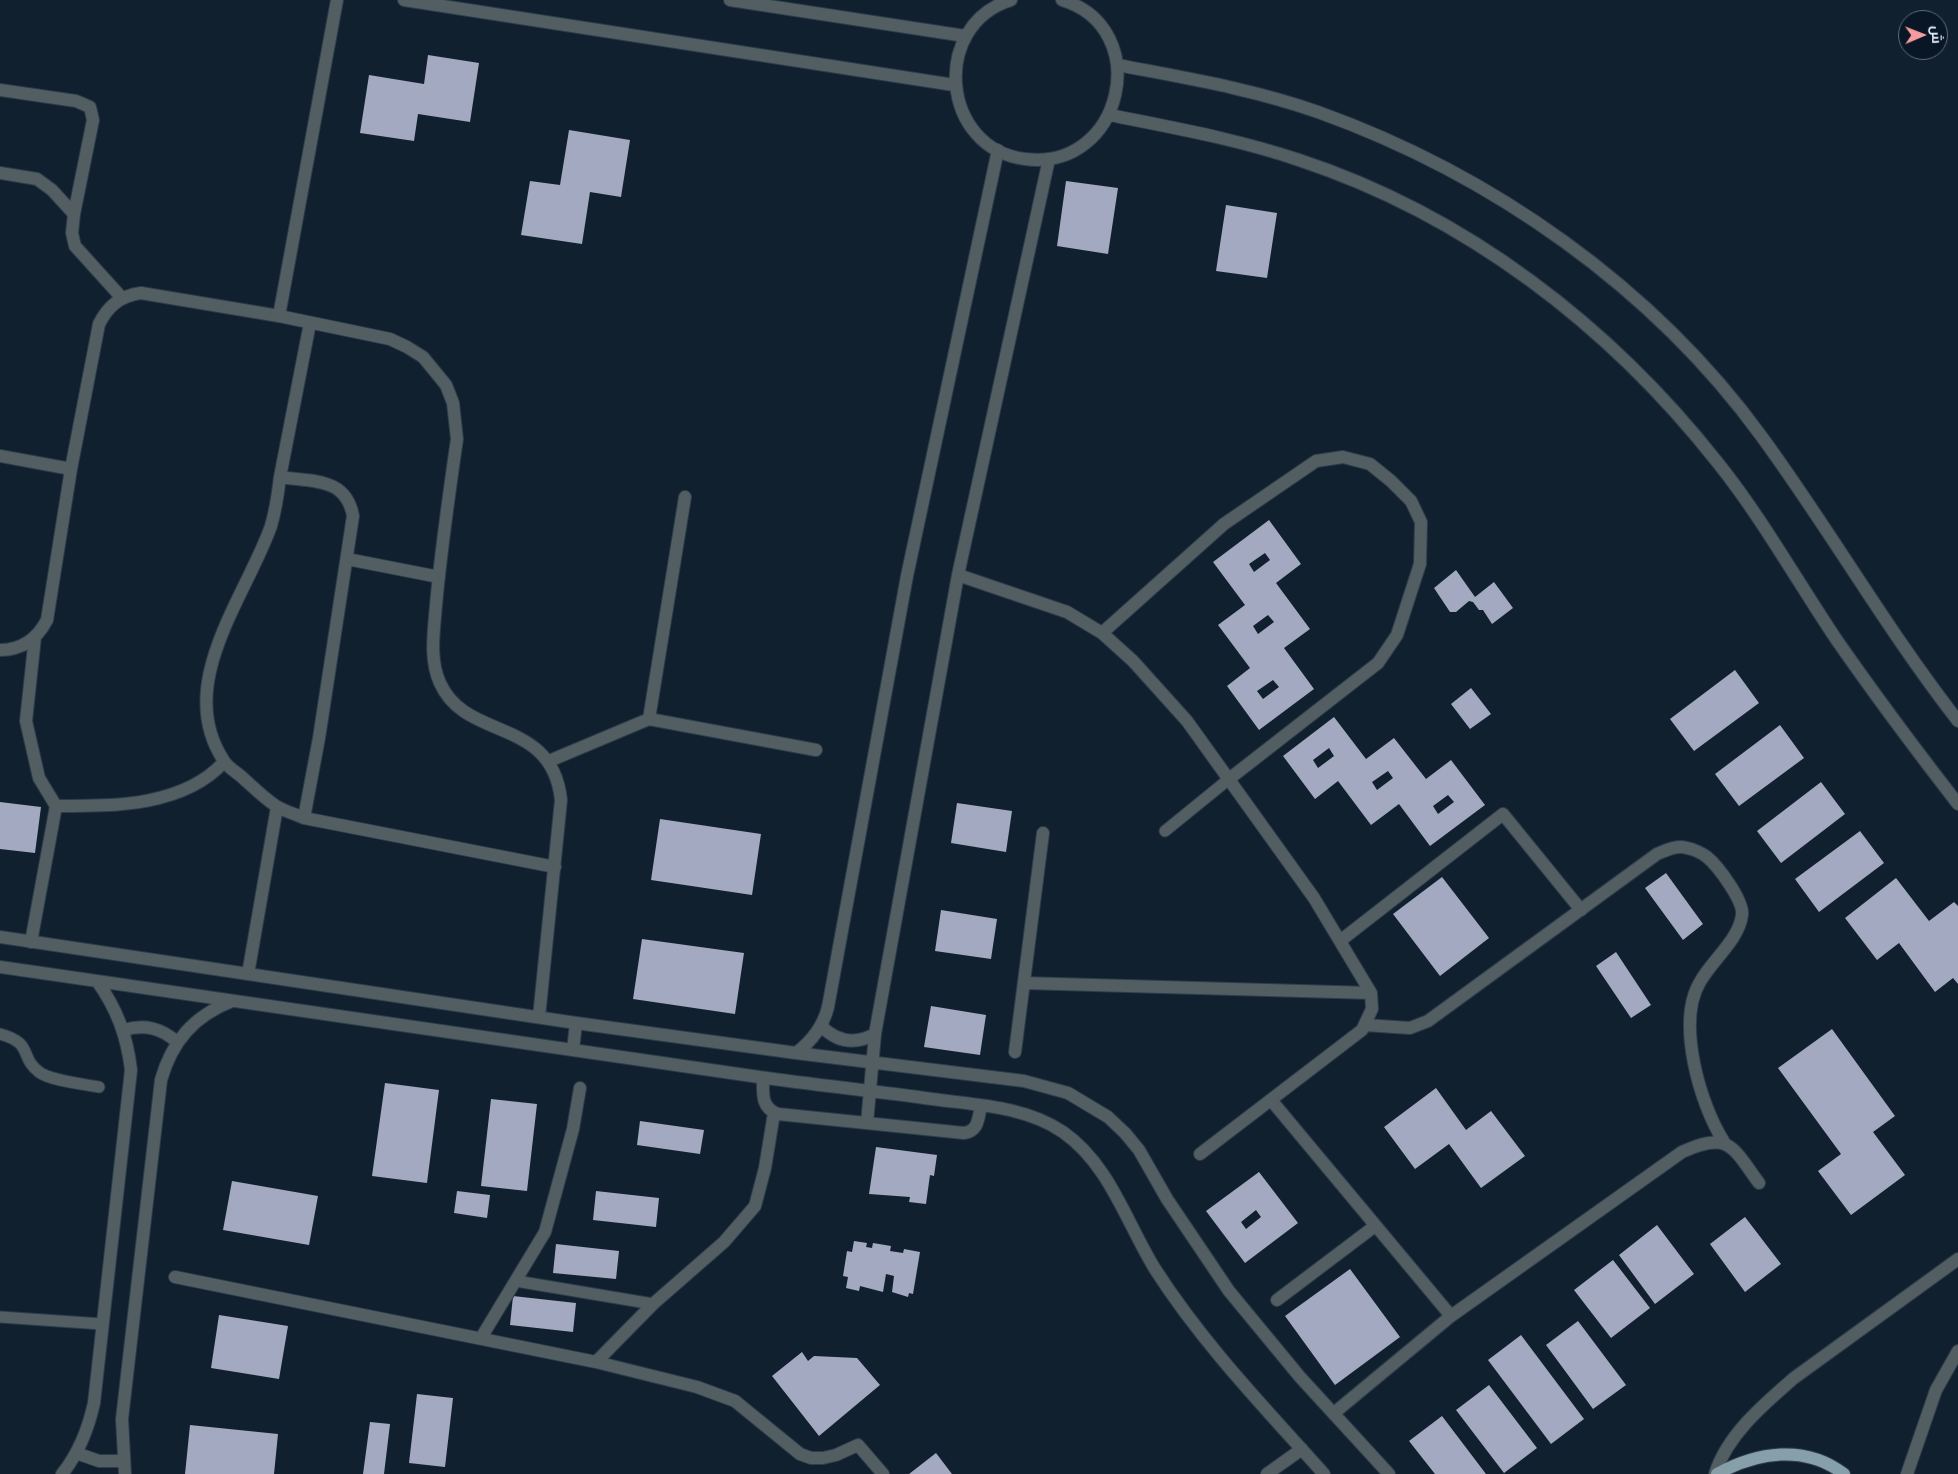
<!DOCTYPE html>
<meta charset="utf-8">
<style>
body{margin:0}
#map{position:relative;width:1958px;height:1474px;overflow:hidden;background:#11202f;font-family:Lato,Cairo,sans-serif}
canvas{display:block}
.north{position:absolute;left:1898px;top:10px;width:50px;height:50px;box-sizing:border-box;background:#081625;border:1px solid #5f6b79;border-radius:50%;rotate:89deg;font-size:14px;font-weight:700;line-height:20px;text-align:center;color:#e1ebf6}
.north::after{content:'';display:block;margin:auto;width:18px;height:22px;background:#f59b9d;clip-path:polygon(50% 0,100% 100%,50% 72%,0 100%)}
</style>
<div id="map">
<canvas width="1958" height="1474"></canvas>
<div class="north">ش</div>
</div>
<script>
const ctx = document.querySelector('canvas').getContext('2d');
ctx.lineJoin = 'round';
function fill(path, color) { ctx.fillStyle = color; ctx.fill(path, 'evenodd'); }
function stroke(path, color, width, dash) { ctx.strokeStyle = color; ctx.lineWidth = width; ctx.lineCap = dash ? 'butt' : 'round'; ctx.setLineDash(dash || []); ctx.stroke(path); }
const building = new Path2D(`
 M 428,55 L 479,63 L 470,122 L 418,114 L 414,141 L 360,133 L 369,75 L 424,84 Z
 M 569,130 L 630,140 L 621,197 L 590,192 L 582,244 L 521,235 L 530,181 L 560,185 Z
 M 1066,181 L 1118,188 L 1108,254 L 1057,246 Z
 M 1226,205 L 1277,213 L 1267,278 L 1216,271 Z
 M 1269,520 L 1301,564 L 1276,583 L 1310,629 L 1284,648 L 1314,689 L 1259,730 L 1227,686 L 1250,668 L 1218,625 L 1245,605 L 1213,562 ZM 1265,553 L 1270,560 L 1254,572 L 1249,564 ZM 1268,615 L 1274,622 L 1258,634 L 1253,626 ZM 1273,680 L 1279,687 L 1263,699 L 1257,691 Z
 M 1456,570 L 1475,597 L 1494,582 L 1513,608 L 1492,624 L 1483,610 L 1479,610 L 1473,602 L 1469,601 L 1456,612 L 1450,612 L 1434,588 Z
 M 1735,670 L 1759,703 L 1694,751 L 1670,719 Z
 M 1471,688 L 1491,714 L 1470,729 L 1451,704 Z
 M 1334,717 L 1366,759 L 1394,738 L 1426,779 L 1451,760 L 1485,805 L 1430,846 L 1399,804 L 1371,825 L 1338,781 L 1315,799 L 1283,756 ZM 1329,748 L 1334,756 L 1318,768 L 1313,760 ZM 1388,771 L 1393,778 L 1377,790 L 1372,782 ZM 1448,795 L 1454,802 L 1438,814 L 1433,806 Z
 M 1780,725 L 1804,758 L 1739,806 L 1715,774 Z
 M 1821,782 L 1845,814 L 1781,863 L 1757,831 Z
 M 0,802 L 41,807 L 35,853 L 0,849 Z
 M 957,803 L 1012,811 L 1006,852 L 951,843 Z
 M 660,819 L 761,834 L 752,895 L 651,880 Z
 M 1860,831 L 1884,863 L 1819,912 L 1795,879 Z
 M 1666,873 L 1703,924 L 1683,940 L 1645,888 Z
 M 1442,877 L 1489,938 L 1440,976 L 1393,914 Z
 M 1896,878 L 1929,921 L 1954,902 L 1958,906 L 1958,984 L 1953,978 L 1935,992 L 1899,943 L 1877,960 L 1845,918 Z
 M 941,910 L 997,919 L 991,959 L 935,951 Z
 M 642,939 L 744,953 L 735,1014 L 633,999 Z
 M 1616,952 L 1651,1005 L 1631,1018 L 1596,966 Z
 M 931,1006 L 986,1015 L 980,1055 L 924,1047 Z
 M 1832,1029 L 1895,1116 L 1873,1132 L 1905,1175 L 1851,1215 L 1818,1171 L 1841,1154 L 1778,1068 Z
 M 385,1083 L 439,1090 L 427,1183 L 372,1176 Z
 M 1436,1088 L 1466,1130 L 1491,1111 L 1525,1156 L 1481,1188 L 1449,1144 L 1415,1169 L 1384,1127 Z
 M 491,1099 L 537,1104 L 527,1191 L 481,1186 Z
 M 640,1121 L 704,1130 L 700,1154 L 637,1145 Z
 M 876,1147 L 937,1155 L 934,1176 L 930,1175 L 926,1204 L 909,1202 L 910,1197 L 869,1194 Z
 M 1259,1172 L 1298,1223 L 1245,1263 L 1206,1211 ZM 1256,1210 L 1261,1217 L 1246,1229 L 1241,1222 Z
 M 232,1181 L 318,1196 L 309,1245 L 223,1230 Z
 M 457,1191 L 490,1195 L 487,1218 L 454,1213 Z
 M 596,1191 L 659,1198 L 656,1227 L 593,1220 Z
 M 1745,1217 L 1781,1264 L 1745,1292 L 1710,1244 Z
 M 1657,1225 L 1694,1274 L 1655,1304 L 1619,1255 Z
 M 854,1241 L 867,1243 L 866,1247 L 872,1248 L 873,1243 L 891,1246 L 890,1251 L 903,1253 L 904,1249 L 920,1252 L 913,1294 L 909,1293 L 908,1297 L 892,1292 L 894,1276 L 886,1274 L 883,1292 L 860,1286 L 859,1291 L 846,1288 L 848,1277 L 843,1276 L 847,1251 L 852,1252 Z
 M 556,1244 L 619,1251 L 616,1279 L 553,1273 Z
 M 1613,1260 L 1650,1308 L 1611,1338 L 1574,1290 Z
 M 1350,1269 L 1400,1337 L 1335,1385 L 1285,1316 Z
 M 513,1296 L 576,1303 L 573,1332 L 510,1325 Z
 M 219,1315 L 288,1326 L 279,1379 L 211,1368 Z
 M 1578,1321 L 1626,1385 L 1593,1409 L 1546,1345 Z
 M 1521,1335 L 1584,1419 L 1551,1444 L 1488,1360 Z
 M 802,1352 L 808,1361 L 814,1356 L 857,1358 L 880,1385 L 819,1436 L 772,1376 Z
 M 1489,1385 L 1537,1448 L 1504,1473 L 1456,1410 Z
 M 417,1394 L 453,1398 L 445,1467 L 409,1463 Z
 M 1442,1416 L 1486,1474 L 1435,1474 L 1409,1441 Z
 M 370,1422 L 390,1424 L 384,1474 L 363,1474 Z
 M 190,1425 L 278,1434 L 274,1474 L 185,1474 Z
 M 936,1453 L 952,1474 L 909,1474 Z`);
const service = new Path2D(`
 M 1165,831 L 1229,779
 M 0,1034 C 34,1043 19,1057 39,1072 C 51,1081 84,1084 99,1087
 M 516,1281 L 653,1304
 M 0,1317 L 102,1324`);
const minor = new Path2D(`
 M 0,90 L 76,101 L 90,107 L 93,120 L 74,214
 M 0,173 L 37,179 L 52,190 L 74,214 L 72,233 L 75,246 L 122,298
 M 279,316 L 337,0
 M 310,323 L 280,477 C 278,494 276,509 271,526 C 246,597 173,685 224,761 C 228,768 238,773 244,779 C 254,788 264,798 276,806 C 284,811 295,814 304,818 L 555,867
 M 0,456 L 71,469
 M 280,477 C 312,482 346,477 353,516 L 319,738 L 304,818
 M 347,559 L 439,577
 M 958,575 L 1067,612 L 1102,633 L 1133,661 L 1187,721 L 1314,898 L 1371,993 L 1372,1009 L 1362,1030 L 1200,1154
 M 1102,633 L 1224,524 L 1316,461 L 1343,457 L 1370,464 L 1391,481 L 1411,501 L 1421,522 L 1420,564 L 1397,635 L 1378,663 L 1229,779
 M 0,650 C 22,650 37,639 47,620 L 71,469 L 99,324 C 108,306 120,296 141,293 L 279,316 L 390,339 L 407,347 L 423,357 L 446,385 L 453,403 L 457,439 C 449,494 441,549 436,605 C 434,631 429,659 440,683 C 466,742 552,716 561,800 L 539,1017
 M 649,719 L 685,497
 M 549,761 L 649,719 L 816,750
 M 56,806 C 112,806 183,807 224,762
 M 0,937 L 576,1023 L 796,1053 L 1024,1081 L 1068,1093 L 1108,1117 L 1125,1133 L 1139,1150 L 1167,1199 L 1229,1291 L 1300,1377 L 1389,1474
 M 1340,941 L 1503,814 L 1581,910
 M 31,942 L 56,806 L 39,778 L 26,721 L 35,637
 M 0,967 C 253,1005 506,1041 759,1077 C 816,1085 874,1091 932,1099 C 976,1105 1025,1106 1063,1132 C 1110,1165 1126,1222 1155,1269 C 1203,1344 1265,1408 1324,1474
 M 248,974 L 277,807
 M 1024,983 L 1371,993
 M 1365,1025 L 1410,1028 L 1428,1021 L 1657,854 C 1667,850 1676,845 1687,848 C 1693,849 1702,853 1707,857 C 1718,866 1744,901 1742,915 C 1739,940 1712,960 1700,982 C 1676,1022 1700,1105 1724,1142
 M 821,1026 C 837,1042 855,1045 875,1034
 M 124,1030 C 145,1024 161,1028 177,1042
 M 573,1050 L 576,1023
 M 1015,1052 L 1043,833
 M 796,1053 C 812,1041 823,1027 828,1007 L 907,576 L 998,150
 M 763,1078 C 763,1094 761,1108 778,1114 L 964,1133 C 979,1131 978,1118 981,1106
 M 1271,1100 L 1451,1316
 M 867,1123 L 875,1034 L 958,575 L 1049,159
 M 175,1277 L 596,1362 L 697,1387 L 735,1401 L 800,1454 L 811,1458 L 823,1458 L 836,1455 L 858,1445 L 883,1474
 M 1277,1300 L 1375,1226
 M 481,1338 L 545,1232 L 573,1129 L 580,1088
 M 596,1362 L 653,1304 L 724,1242 L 755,1206 L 765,1168 L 774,1113
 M 1334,1413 L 1451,1316 L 1682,1152 C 1729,1131 1732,1146 1759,1183
 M 76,1453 L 99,1461 L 124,1461
 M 62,1474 C 79,1453 88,1430 94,1403 L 131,1070 C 127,1036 117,1009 97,981
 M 125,1474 L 122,1419 L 161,1080 C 172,1041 194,1016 232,1001
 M 1267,1474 L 1302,1449`);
const tertiary = new Path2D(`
 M 404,0 L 954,85
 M 730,0 L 965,36
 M 1011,0 C 930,25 941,149 1025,159 C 1123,172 1155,28 1062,0
 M 1118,65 C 1185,78 1253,89 1318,112 C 1491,174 1653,287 1762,437 C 1830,530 1887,630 1958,721
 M 1110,115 C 1174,128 1237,139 1299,160 C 1466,215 1610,326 1718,463 C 1762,518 1797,581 1836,639 C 1875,695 1916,750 1958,804
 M 1715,1474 C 1727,1435 1764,1404 1794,1378 L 1958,1259
 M 1907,1474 L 1936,1390 L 1958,1351`);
const primary = new Path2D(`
 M 1717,1474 C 1757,1452 1805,1444 1844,1474`);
fill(building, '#a3a9c1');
stroke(service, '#2e3c4b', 13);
stroke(minor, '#2e3c4b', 14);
stroke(tertiary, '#2e3c4b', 14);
stroke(primary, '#2e3c4b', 14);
stroke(service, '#535e63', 11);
stroke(minor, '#535e63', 12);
stroke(tertiary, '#535e63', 12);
stroke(primary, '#869fa8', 12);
</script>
